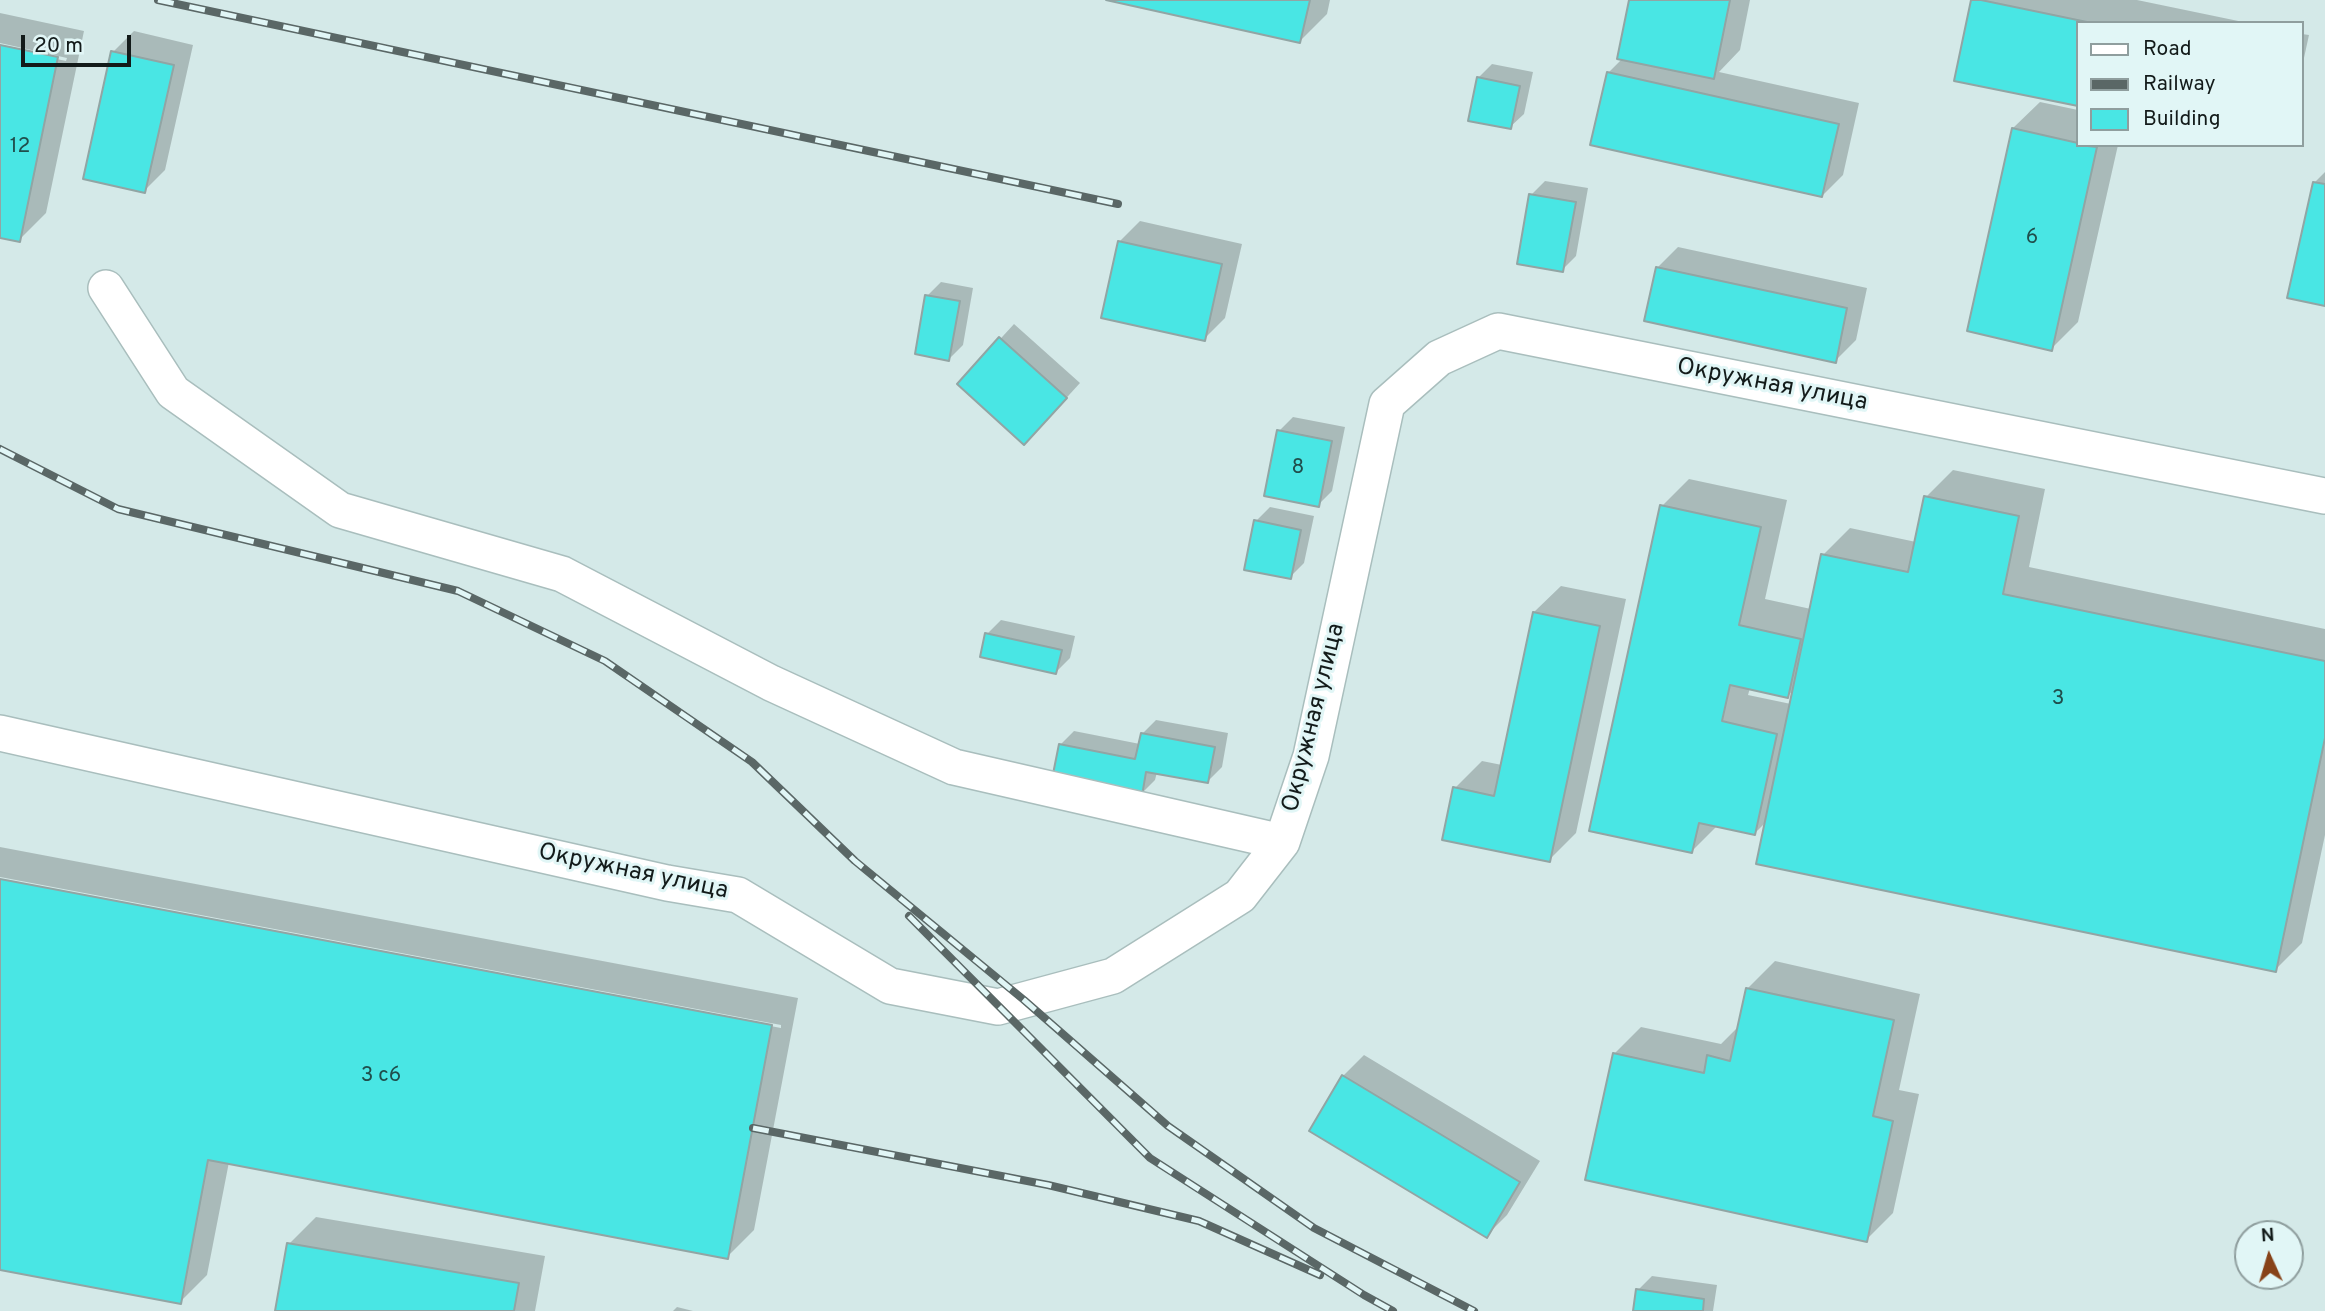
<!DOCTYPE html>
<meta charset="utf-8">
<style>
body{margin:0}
#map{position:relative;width:2325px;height:1311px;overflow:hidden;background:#d4e9e8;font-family:Overpass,sans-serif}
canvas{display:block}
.legend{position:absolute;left:2076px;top:21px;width:228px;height:126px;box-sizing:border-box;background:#e1f6f6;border:2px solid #8f9e9e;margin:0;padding:9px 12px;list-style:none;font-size:21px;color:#131b1a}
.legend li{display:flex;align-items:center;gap:14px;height:35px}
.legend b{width:35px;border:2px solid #8f9e9e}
.north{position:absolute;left:2234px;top:1220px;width:70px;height:70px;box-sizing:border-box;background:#e1f6f6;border:2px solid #8f9e9e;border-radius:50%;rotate:356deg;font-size:19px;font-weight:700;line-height:28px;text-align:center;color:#131b1a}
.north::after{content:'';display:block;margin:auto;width:24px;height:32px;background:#874218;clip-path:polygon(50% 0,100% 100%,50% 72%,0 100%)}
.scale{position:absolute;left:21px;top:35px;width:110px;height:32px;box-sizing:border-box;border:4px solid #131b1a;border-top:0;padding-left:9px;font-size:21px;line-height:24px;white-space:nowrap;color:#131b1a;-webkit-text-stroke:5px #e1f6f6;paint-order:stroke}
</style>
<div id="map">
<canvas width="2325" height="1311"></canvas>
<ul class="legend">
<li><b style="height:9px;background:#fff"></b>Road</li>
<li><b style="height:9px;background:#5a6766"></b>Railway</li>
<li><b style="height:19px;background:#49e6e4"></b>Building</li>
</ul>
<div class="north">N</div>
<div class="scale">20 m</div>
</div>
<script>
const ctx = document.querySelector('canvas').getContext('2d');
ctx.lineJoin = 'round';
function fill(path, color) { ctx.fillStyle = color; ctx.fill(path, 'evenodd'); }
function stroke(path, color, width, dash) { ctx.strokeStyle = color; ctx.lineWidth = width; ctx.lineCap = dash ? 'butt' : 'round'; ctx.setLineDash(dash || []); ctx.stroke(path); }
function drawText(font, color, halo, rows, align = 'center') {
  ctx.font = font + ' Overpass,sans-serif'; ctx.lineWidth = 6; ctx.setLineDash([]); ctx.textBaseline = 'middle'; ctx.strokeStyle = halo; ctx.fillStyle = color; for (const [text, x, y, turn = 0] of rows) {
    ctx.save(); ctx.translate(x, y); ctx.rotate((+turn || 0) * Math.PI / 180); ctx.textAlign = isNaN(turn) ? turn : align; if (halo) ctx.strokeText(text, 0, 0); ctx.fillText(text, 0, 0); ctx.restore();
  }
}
const shadow = new Path2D(`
 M 1114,0 L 1330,0 L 1327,14 L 1300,41 Z
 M 1631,0 L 1750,0 L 1740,50 L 1719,72 L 1859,103 L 1843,175 L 1822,196 L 1609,72 L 1622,59 Z
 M 1973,0 L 2137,0 L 2248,23 L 2078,23 L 2078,104 L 1956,79 Z
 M 0,13 L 84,31 L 46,213 L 19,240 L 0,236 L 0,47 L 66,61 L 67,58 L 0,43 Z
 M 134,31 L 193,45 L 165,170 L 144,191 L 113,52 Z
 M 2302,34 L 2309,35 L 2302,67 Z
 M 1492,64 L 1533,72 L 1524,114 L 1510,127 L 1478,78 Z
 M 2040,102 L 2078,110 L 2078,145 L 2118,145 L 2078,322 L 2051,349 L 2013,128 Z
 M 2325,172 L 2325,304 L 2314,183 Z
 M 1545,181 L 1588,188 L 1576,256 L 1562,270 L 1531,195 Z
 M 1140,221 L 1242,244 L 1225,318 L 1204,339 L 1119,242 Z
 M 1678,247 L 1867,288 L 1856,340 L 1835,361 L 1657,268 Z
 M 941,282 L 973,288 L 963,345 L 949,359 L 927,296 Z
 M 1014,324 L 1080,383 L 1038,429 L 959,384 Z
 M 1293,417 L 1345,427 L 1332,491 L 1318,505 L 1279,431 Z
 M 1953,470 L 2045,489 L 2029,567 L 2325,629 L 2325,835 L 2302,943 L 2275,970 L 1767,821 L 1755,833 L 1718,825 L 1691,852 L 1662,506 L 1689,479 L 1787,500 L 1765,599 L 1811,609 L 1823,555 L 1850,528 L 1916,542 L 1926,497 ZM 1750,688 L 1788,696 L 1794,689 L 1791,704 L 1748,695 Z
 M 1270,507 L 1314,516 L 1304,563 L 1290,577 L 1256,521 Z
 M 1561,586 L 1626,599 L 1576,833 L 1549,860 L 1455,788 L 1482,761 L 1502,765 L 1534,612 Z
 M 1001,620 L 1075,636 L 1070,658 L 1056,672 L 987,634 Z
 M 1156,720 L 1228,733 L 1222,767 L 1208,781 L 1157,772 L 1155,780 L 1141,794 L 1060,745 L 1074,731 L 1140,744 L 1142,734 Z
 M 0,847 L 798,998 L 754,1230 L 727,1257 L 229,1162 L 207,1275 L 180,1302 L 0,1268 L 0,881 L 781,1028 L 781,1025 L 0,877 Z
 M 1775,961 L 1920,994 L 1899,1090 L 1919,1094 L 1893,1213 L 1866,1240 L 1614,1054 L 1641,1027 L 1721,1044 L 1736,1029 L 1738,1030 L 1748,988 Z
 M 1364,1055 L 1540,1161 L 1507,1215 L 1487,1235 L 1343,1076 Z
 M 316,1217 L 545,1256 L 535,1311 L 277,1311 L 289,1244 Z
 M 1652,1276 L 1717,1285 L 1713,1311 L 1634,1311 L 1638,1290 Z
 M 677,1307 L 693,1311 L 673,1311 Z`);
const building = new Path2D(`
 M 1106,0 L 1310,0 L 1300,43 Z
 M 1629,0 L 1730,0 L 1714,79 L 1617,59 Z
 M 1971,0 L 1981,0 L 2092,23 L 2078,23 L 2078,106 L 1954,81 Z
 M 0,45 L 58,57 L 20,242 L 0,238 Z
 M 111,51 L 174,65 L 145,193 L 83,179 Z
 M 1607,72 L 1839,124 L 1822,197 L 1590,145 Z
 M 1477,77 L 1520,86 L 1511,129 L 1468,121 Z
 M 2012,128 L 2078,143 L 2078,145 L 2097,147 L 2052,351 L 1967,331 Z
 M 2313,182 L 2325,184 L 2325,306 L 2287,298 Z
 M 1529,194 L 1576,202 L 1563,272 L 1517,264 Z
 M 1118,241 L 1222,264 L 1205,341 L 1101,318 Z
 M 1656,267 L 1847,308 L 1836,363 L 1644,321 Z
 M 925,295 L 960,301 L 949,361 L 915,354 Z
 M 999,337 L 1067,398 L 1024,445 L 957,384 Z
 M 1277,430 L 1332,441 L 1319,507 L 1264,496 Z
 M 1924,496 L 2019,516 L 2003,594 L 2325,661 L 2325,738 L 2276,972 L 1756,864 L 1821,554 L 1908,572 Z
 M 1660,505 L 1761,527 L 1739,625 L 1801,639 L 1788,698 L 1730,685 L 1722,721 L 1777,734 L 1755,835 L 1699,823 L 1692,853 L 1589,831 Z
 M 1254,520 L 1301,530 L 1291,579 L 1244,570 Z
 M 1533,612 L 1600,626 L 1550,862 L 1442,840 L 1453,787 L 1494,796 Z
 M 985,633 L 1062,650 L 1056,674 L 980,657 Z
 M 1141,733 L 1215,747 L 1208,783 L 1146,772 L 1142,796 L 1052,779 L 1059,744 L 1135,759 Z
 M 0,879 L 772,1025 L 728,1259 L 208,1160 L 181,1304 L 0,1270 Z
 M 1746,988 L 1894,1020 L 1873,1116 L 1893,1121 L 1867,1242 L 1585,1180 L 1613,1053 L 1704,1073 L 1707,1055 L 1730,1061 Z
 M 1342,1075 L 1520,1182 L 1487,1238 L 1309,1131 Z
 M 287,1243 L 519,1283 L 514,1311 L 275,1311 Z
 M 1636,1289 L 1704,1299 L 1703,1311 L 1633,1311 Z`);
const minor = new Path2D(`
 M 106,288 L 173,392 L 340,510 L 562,574 L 771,683 L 954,767 L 1282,842
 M 0,733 L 667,883 L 738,895 L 890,986 L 998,1007 L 1113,976 L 1240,896 L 1282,842 L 1311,756 L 1387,404 L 1439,358 L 1498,331 L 2325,496`);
const rail = new Path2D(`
 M 158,0 L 1118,204
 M 0,449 L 118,509 L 458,591 L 605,661 L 752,762 L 855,861 L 1024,1000 L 1168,1126 L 1314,1228 L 1474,1311
 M 909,916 L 1150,1158 L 1364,1295 L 1393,1311
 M 753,1128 L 1048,1185 L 1199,1221 L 1320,1275`);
const numberNames = [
 ["12",20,148],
 ["6",2032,239],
 ["8",1298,469],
 ["3",2058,700],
 ["3 с6",381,1077]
];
const streetNames = [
 ["Окружная улица",1772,386,11],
 ["Окружная улица",1315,718,-76],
 ["Окружная улица",633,873,12]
];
fill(shadow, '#0003');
fill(building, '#49e6e4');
stroke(building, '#91a5a4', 2);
stroke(minor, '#a9bebd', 38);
stroke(minor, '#fff', 35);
stroke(rail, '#5a6766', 8);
stroke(rail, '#e1f6f6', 5, [16]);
drawText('21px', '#204e4c', null, numberNames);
drawText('24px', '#131b1a', '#e1f6f6', streetNames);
</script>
